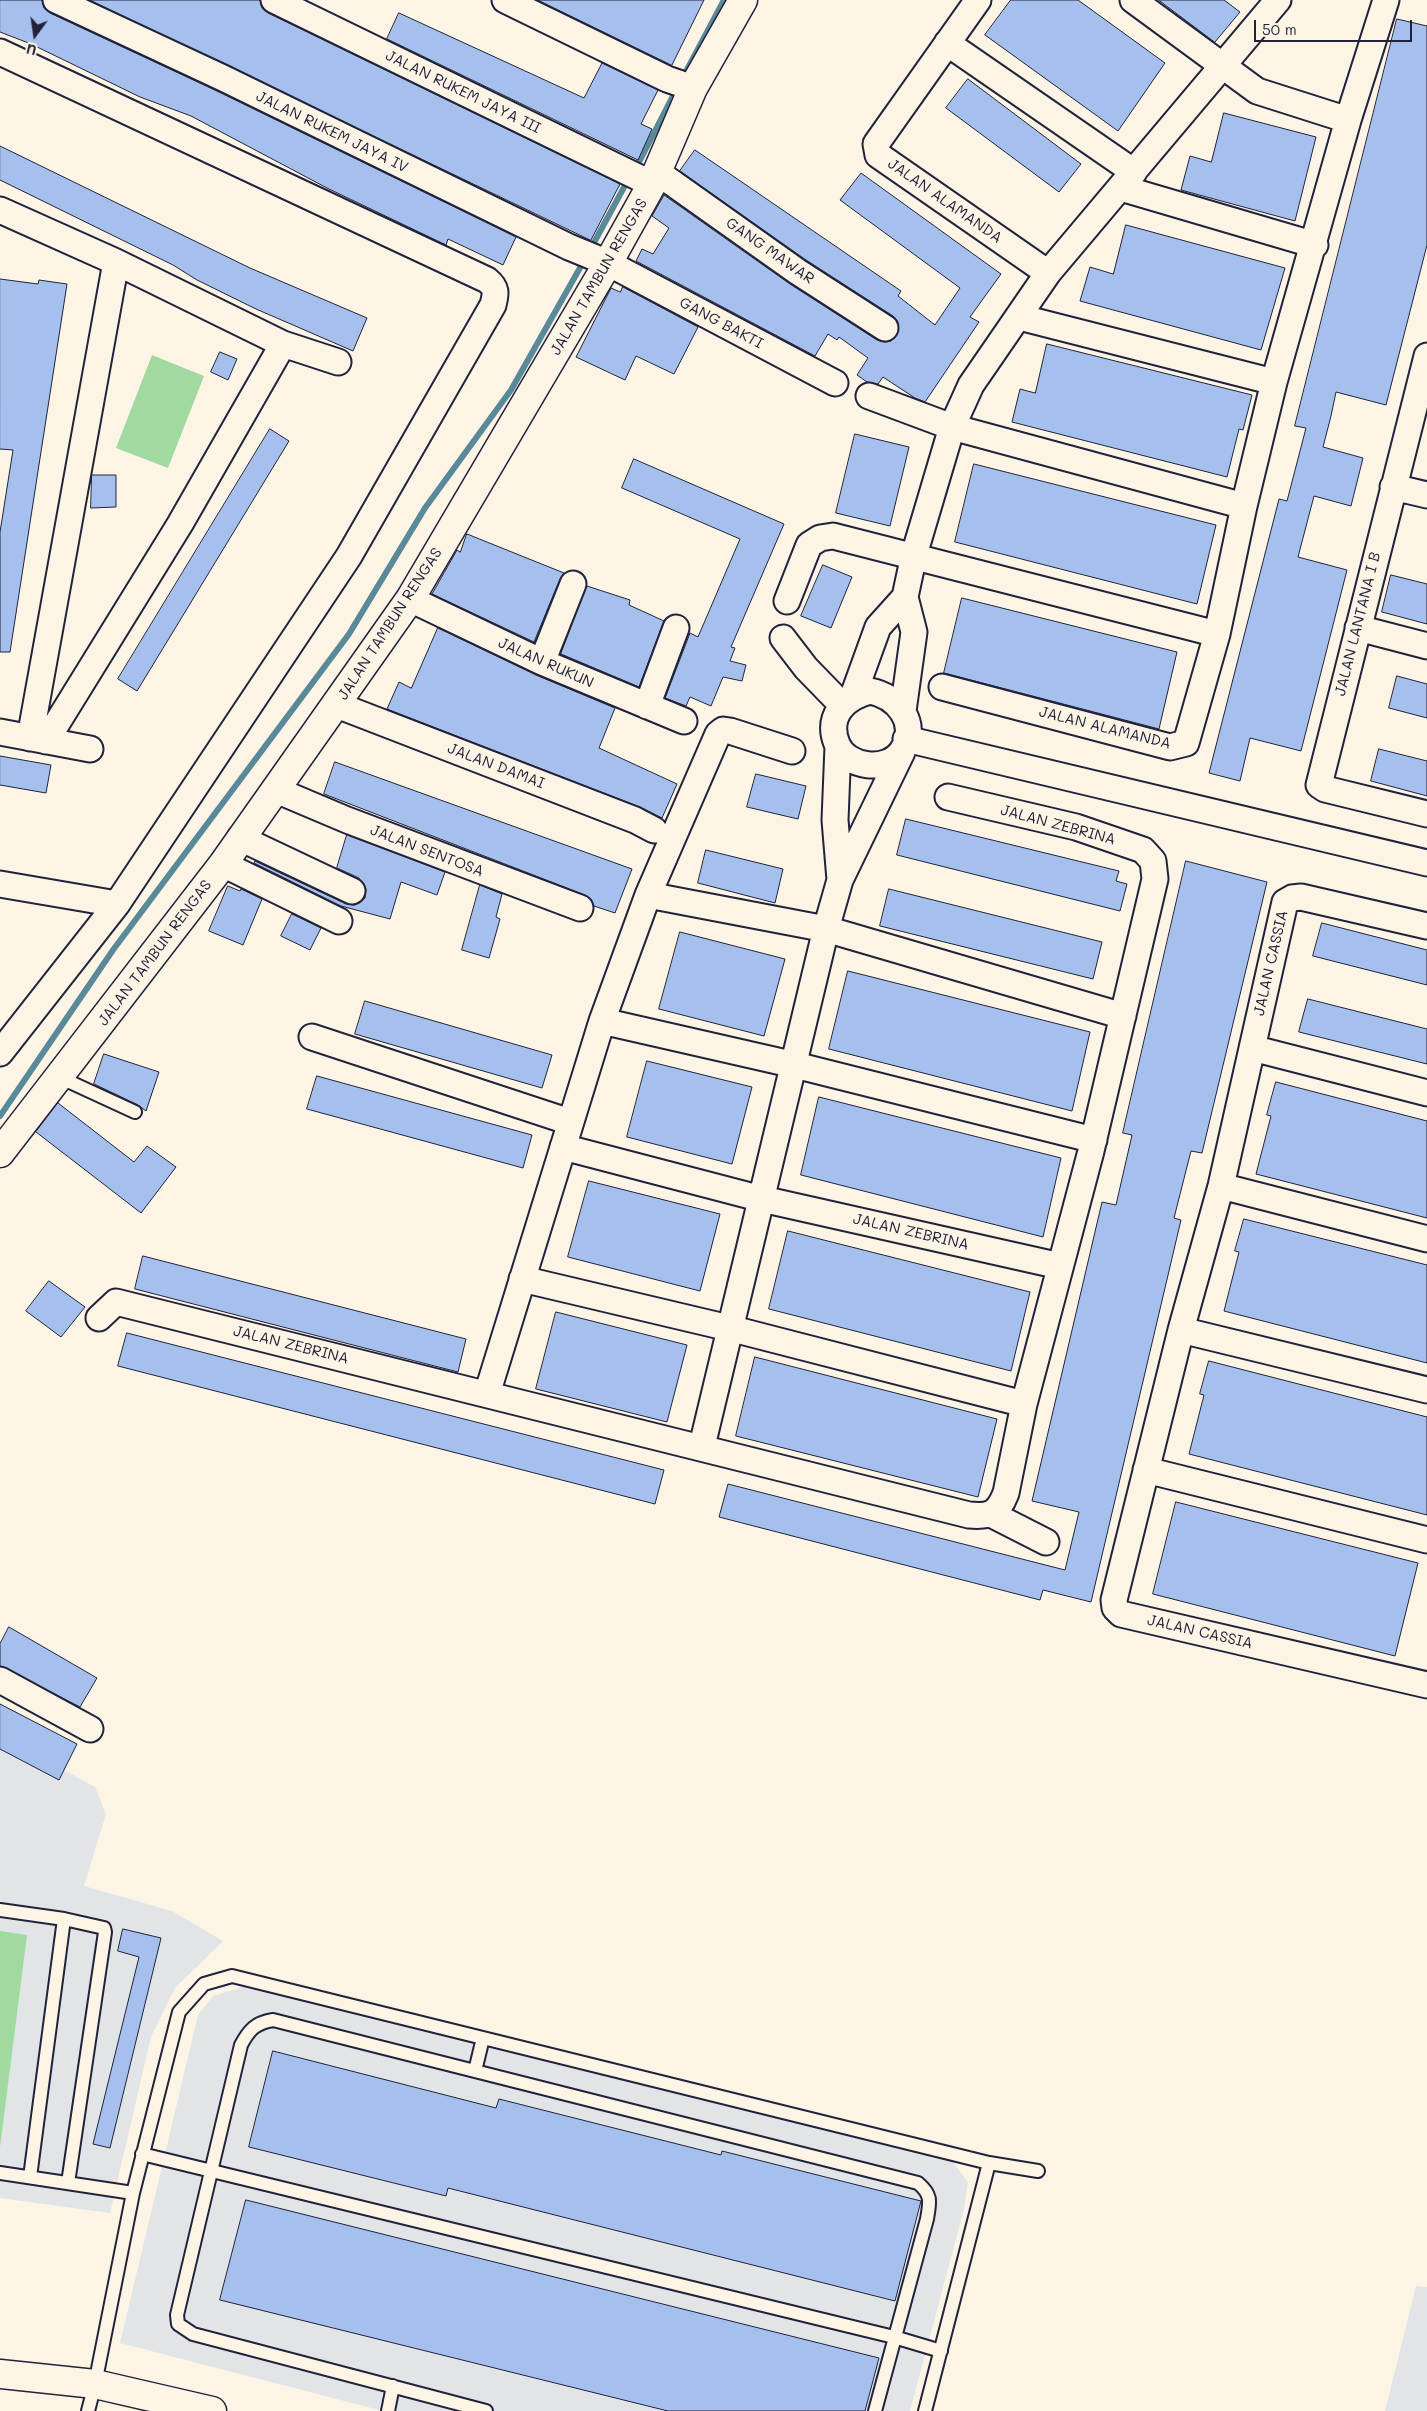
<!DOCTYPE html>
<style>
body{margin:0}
#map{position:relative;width:1427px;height:2411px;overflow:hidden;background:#fcf5e5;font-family:Mali,sans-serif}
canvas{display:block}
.north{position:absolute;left:10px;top:10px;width:50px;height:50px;-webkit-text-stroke:4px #fcf5e5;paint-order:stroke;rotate:194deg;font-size:14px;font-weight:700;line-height:20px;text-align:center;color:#22223b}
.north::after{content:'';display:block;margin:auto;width:18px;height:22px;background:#22223b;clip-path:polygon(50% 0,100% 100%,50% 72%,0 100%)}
.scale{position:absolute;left:1254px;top:20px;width:158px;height:22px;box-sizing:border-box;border:2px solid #22223b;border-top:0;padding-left:6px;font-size:15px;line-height:18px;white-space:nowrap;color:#22223b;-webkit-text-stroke:4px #fcf5e5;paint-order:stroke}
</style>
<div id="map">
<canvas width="1427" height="2411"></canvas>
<div class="north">U</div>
<div class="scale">50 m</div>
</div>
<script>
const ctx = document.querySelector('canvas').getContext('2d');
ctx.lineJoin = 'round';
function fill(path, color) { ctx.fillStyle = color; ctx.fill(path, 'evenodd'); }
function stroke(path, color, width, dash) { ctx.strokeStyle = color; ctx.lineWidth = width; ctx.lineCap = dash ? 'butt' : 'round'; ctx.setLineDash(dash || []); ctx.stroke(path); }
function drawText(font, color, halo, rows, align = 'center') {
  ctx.font = font + ' Mali,sans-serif'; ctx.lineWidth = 5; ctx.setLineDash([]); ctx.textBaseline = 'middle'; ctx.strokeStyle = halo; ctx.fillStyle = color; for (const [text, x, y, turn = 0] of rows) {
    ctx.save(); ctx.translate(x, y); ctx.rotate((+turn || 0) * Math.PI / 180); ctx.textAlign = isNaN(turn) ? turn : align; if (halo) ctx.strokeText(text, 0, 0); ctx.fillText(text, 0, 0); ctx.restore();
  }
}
const built = new Path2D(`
 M 0,1735 L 95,1787 L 106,1814 L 84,1886 L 172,1911 L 223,1941 L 175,1988 L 151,2037 L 110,2213 L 0,2198 Z
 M 243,1987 L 953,2162 L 968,2182 L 964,2209 L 910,2411 L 383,2411 L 120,2343 L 198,2015 L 213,1996 Z
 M 1416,2286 L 1427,2287 L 1427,2411 L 1385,2411 Z`);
const green = new Path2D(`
 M 152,355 L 204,376 L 168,468 L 116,448 Z
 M 0,1931 L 27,1935 L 0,2147 Z`);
const stream = new Path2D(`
 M 682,79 L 724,0
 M 635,170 L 677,88
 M 590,250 L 629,178
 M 0,1116 L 113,950 L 349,634 L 425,508 L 511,390 L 585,259`);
const building = new Path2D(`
 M 0,0 L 42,0 L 44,8 L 50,13 L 217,91 L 516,237 L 503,265 L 448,239 L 446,245 L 327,188 L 191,116 L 140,97 L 31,44 L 0,32 Z
 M 90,0 L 260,0 L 262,8 L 268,13 L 620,184 L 591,240 Z
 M 538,0 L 704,0 L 672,65 Z
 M 1011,0 L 1078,0 L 1165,63 L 1118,131 L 985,35 Z
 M 1159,0 L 1224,0 L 1240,12 L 1215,42 Z
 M 399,13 L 584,98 L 602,63 L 658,90 L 641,124 L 652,129 L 638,160 L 387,39 Z
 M 1397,19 L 1427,26 L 1427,245 L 1386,405 L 1336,392 L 1331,416 L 1323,447 L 1363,458 L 1351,506 L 1314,496 L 1298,557 L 1347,570 L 1301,751 L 1250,738 L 1240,781 L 1209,773 L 1279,499 L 1287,501 L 1306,428 L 1295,426 Z
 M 968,79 L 1081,164 L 1059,192 L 946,108 Z
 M 1224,113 L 1316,137 L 1295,221 L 1181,190 L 1190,156 L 1211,162 Z
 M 0,146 L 250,268 L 367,318 L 353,351 L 256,309 L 197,280 L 173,265 L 0,180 Z
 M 695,150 L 901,291 L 898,296 L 935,325 L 960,288 L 840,200 L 861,173 L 1001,274 L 970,317 L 979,322 L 925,402 L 915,398 L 883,377 L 878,384 L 867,382 L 857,375 L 868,358 L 839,337 L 837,340 L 828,334 L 815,356 L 636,261 L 642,249 L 653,254 L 669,228 L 652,216 L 664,195 L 790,284 L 877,340 L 884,342 L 891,341 L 897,335 L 898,322 L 893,316 L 806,260 L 680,171 Z
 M 1126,225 L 1285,268 L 1261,350 L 1080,301 L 1090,267 L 1113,274 Z
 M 0,279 L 38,284 L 39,280 L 67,284 L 10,652 L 0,652 L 0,532 L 13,450 L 0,449 Z
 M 623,287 L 698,327 L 674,374 L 636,356 L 625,380 L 576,357 L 611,288 L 620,292 Z
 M 1047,344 L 1252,395 L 1243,430 L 1239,429 L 1227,477 L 1012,422 L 1020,389 L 1035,393 Z
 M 220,352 L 237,359 L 228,380 L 211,372 Z
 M 270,429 L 289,441 L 137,691 L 118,679 Z
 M 855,434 L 909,447 L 890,526 L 836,513 Z
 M 634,459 L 784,524 L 731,647 L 735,648 L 730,661 L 746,665 L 742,681 L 723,677 L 711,706 L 690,697 L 686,706 L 665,698 L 690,633 L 698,637 L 740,539 L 622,488 Z
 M 974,464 L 1216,525 L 1197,604 L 955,542 Z
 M 92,475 L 116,475 L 116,507 L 91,508 Z
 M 467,534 L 564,573 L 560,579 L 534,642 L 432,594 L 457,550 L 460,552 Z
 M 823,565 L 852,577 L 831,628 L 801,616 Z
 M 1391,575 L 1427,584 L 1427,624 L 1382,612 Z
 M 587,586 L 630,600 L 629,605 L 664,621 L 639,687 L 561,654 Z
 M 962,598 L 1177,652 L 1159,729 L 944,673 Z
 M 438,628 L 536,675 L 615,708 L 599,748 L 677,784 L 662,818 L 640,807 L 387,709 L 399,682 L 411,688 Z
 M 1397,676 L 1427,684 L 1427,718 L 1389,708 Z
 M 1379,749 L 1427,761 L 1427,796 L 1371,781 Z
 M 0,756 L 51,765 L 46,793 L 0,785 Z
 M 335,762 L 632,869 L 615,913 L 594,906 L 591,899 L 585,895 L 324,794 Z
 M 756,774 L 806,786 L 798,819 L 747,807 Z
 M 906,819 L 1119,871 L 1116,881 L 1127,884 L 1120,911 L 897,855 Z
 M 347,835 L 445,872 L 437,895 L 401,882 L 390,919 L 341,906 L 254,863 L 255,861 L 346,904 L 354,905 L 365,898 L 366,889 L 359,878 L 337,868 Z
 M 706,850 L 783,869 L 775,903 L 698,883 Z
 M 1186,861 L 1267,882 L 1202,1153 L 1191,1151 L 1174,1218 L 1181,1220 L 1091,1602 L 1043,1590 L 1040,1600 L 719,1517 L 728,1484 L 1065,1570 L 1079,1512 L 1032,1501 L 1102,1202 L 1116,1205 L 1132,1135 L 1123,1133 Z
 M 480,885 L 502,894 L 496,917 L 500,919 L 489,958 L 462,950 Z
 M 228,886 L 240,891 L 241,889 L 262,899 L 243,945 L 209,931 Z
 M 889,889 L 1102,942 L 1093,979 L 880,926 Z
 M 292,914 L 321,928 L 310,950 L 281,936 Z
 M 1322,923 L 1427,950 L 1427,985 L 1313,956 Z
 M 680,932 L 785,959 L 764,1036 L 659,1009 Z
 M 848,971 L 1090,1032 L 1072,1111 L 829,1049 Z
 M 1308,999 L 1427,1029 L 1427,1064 L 1299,1032 Z
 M 365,1001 L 552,1055 L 542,1088 L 355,1034 Z
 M 104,1054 L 159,1072 L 146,1111 L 138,1105 L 94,1084 Z
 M 647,1061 L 752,1087 L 732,1164 L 627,1137 Z
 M 317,1076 L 532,1135 L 523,1168 L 307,1109 Z
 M 1276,1082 L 1427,1121 L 1427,1218 L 1256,1174 L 1271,1116 L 1267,1115 Z
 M 819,1097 L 1061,1158 L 1043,1237 L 801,1175 Z
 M 58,1103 L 134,1162 L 147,1146 L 176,1167 L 141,1213 L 36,1132 Z
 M 589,1181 L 720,1214 L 700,1291 L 568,1257 Z
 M 1244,1219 L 1427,1265 L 1427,1363 L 1224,1311 L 1239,1252 L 1235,1251 Z
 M 788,1231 L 1030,1292 L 1011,1371 L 769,1309 Z
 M 143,1256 L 466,1339 L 458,1372 L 135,1289 Z
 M 49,1281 L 85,1307 L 61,1337 L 26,1311 Z
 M 556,1312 L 687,1345 L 667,1422 L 536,1389 Z
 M 127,1333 L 664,1470 L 655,1504 L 118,1366 Z
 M 755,1357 L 997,1419 L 978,1497 L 736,1436 Z
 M 1209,1361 L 1427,1417 L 1427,1515 L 1189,1454 L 1204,1395 L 1200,1394 Z
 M 1176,1502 L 1418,1563 L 1395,1656 L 1153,1594 Z
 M 9,1627 L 97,1678 L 80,1707 L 0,1666 L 0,1644 Z
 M 0,1704 L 77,1744 L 59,1780 L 0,1749 Z
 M 123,1929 L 161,1938 L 110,2148 L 93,2144 L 139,1957 L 118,1951 Z
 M 273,2051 L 496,2108 L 499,2099 L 721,2155 L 722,2151 L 921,2201 L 895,2301 L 448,2188 L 446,2196 L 249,2147 Z
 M 246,2200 L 879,2358 L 865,2411 L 668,2411 L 220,2300 Z`);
const service = new Path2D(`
 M 59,1077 L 135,1112
 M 0,1910 L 64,1919
 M 475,2071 L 483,2038
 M 142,2154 L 894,2337 L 941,2351
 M 0,2173 L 133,2193
 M 30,2177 L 64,1919 L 104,1928 L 105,1932 L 68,2183
 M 88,2411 L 95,2384 L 133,2193 L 179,2012 L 204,1984 L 232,1976 L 989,2163 L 1038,2171
 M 388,2411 L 393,2386
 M 486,2411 L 193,2334 L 178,2324 L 177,2315 L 241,2045 C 249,2030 255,2023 273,2020 L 918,2183 C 932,2195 930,2201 927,2219 L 875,2411
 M 925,2411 L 989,2163`);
const minor = new Path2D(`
 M 56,0 L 223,78 L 569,247 L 608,263 L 835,383
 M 274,0 L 652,184
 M 505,0 L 667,79 L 693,88
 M 978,0 L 876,144 L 878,155 L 1048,273
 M 1133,0 L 1257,91 L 1348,120
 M 947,43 L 1134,172
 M 0,52 L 487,280 C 497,288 496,293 493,305 L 349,556 L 117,904 L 0,1053
 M 657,172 L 798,272 L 885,328
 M 1121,188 L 1315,245
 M 0,210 L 116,262 L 283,344 L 338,362
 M 1019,317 L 1274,382
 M 1427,356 L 1319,785 L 1325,789 L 1427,814
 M 869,396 L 952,427 L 1244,506
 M 1393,487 L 1427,495
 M 410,599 L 542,662 L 684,721
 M 787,601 L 809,545 L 820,538 L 833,536 L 1217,634
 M 1358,628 L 1427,646
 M 783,638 L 806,668 L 842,705
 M 542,662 L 573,584
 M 942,687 L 1170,747 L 1186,743 L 1217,634 L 1244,506 L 1274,382 L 1348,120 L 1386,0
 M 870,691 C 897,696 920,723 902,751 C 887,773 847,768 837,744 C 826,717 844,697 870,691 Z
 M 853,696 L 878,627 L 905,597
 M 337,705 L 635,820 L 654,830
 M 647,706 L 676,628
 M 903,711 L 914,632 L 905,597 L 914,555 L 952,427 L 971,385 L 1048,273 L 1278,0
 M 0,732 L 90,749
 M 30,738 L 116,262
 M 906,739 L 1427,863
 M 46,741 L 180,524 L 283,344
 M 838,746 L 835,820 L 840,880
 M 276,790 L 347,820 L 580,908
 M 240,838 L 352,891
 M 223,864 L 339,921
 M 0,884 L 117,904
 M 648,895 L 826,929 L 1123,1016
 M 1427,926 L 1301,897 L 1292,898 L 1285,902 L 1221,1186 L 1181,1330 L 1114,1600 L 1115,1608 L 1121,1614 L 1427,1685
 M 602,1021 L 795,1065 L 1094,1140
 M 312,1037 L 570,1122
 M 1252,1048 L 1427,1093
 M 563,1147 L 762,1199 L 1060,1266
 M 1221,1186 L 1427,1239
 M 522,1279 L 729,1328 L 1024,1404
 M 99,1318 L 116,1302 L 969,1515 C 990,1517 998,1514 1006,1493 L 1024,1404 L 1091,1151 L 1155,879 L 1153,861 L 1143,850 L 1076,827 L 948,797
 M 1181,1330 L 1427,1390
 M 487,1394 L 602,1021 L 648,895 L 718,734 L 723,730 L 730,731 L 792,751
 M 702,1446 L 826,929 L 840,880 L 902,752
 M 1146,1470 L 1427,1540
 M 991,1514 L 1046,1542
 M 0,1680 L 90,1729`);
const tertiary = new Path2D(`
 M 0,1153 L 223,864 L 410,599 L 608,263 L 652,184 L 693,88 L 743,0
 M 0,2374 L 95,2384 L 212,2411`);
const streetNames = [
 ["JALAN RUKEM JAYA III",463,92,26],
 ["JALAN RUKEM JAYA IV",332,132,26],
 ["JALAN ALAMANDA",945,201,35],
 ["GANG MAWAR",770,251,35],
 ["JALAN TAMBUN RENGAS",599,277,-60],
 ["GANG BAKTI",721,323,28],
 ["JALAN TAMBUN RENGAS",390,624,-57],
 ["JALAN LANTANA I B",1358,624,-76],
 ["JALAN RUKUN",546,663,24],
 ["JALAN ALAMANDA",1105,728,14],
 ["JALAN DAMAI",496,766,21],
 ["JALAN ZEBRINA",1058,825,15],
 ["JALAN SENTOSA",427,851,21],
 ["JALAN TAMBUN RENGAS",155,953,-53],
 ["JALAN CASSIA",1271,963,-77],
 ["JALAN ZEBRINA",911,1232,13],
 ["JALAN ZEBRINA",291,1345,14],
 ["JALAN CASSIA",1200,1632,13]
];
fill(built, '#e2e5e7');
fill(green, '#a0daa0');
stroke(stream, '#5a8a99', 6);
fill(building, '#a6c0ed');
stroke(building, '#22223b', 1);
stroke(service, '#22223b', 16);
stroke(minor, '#22223b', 29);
stroke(tertiary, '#22223b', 31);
stroke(service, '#fcf5e5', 12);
stroke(minor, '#fcf5e5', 25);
stroke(tertiary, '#fcf5e5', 28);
drawText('15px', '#22223b', '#fcf5e5', streetNames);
</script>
